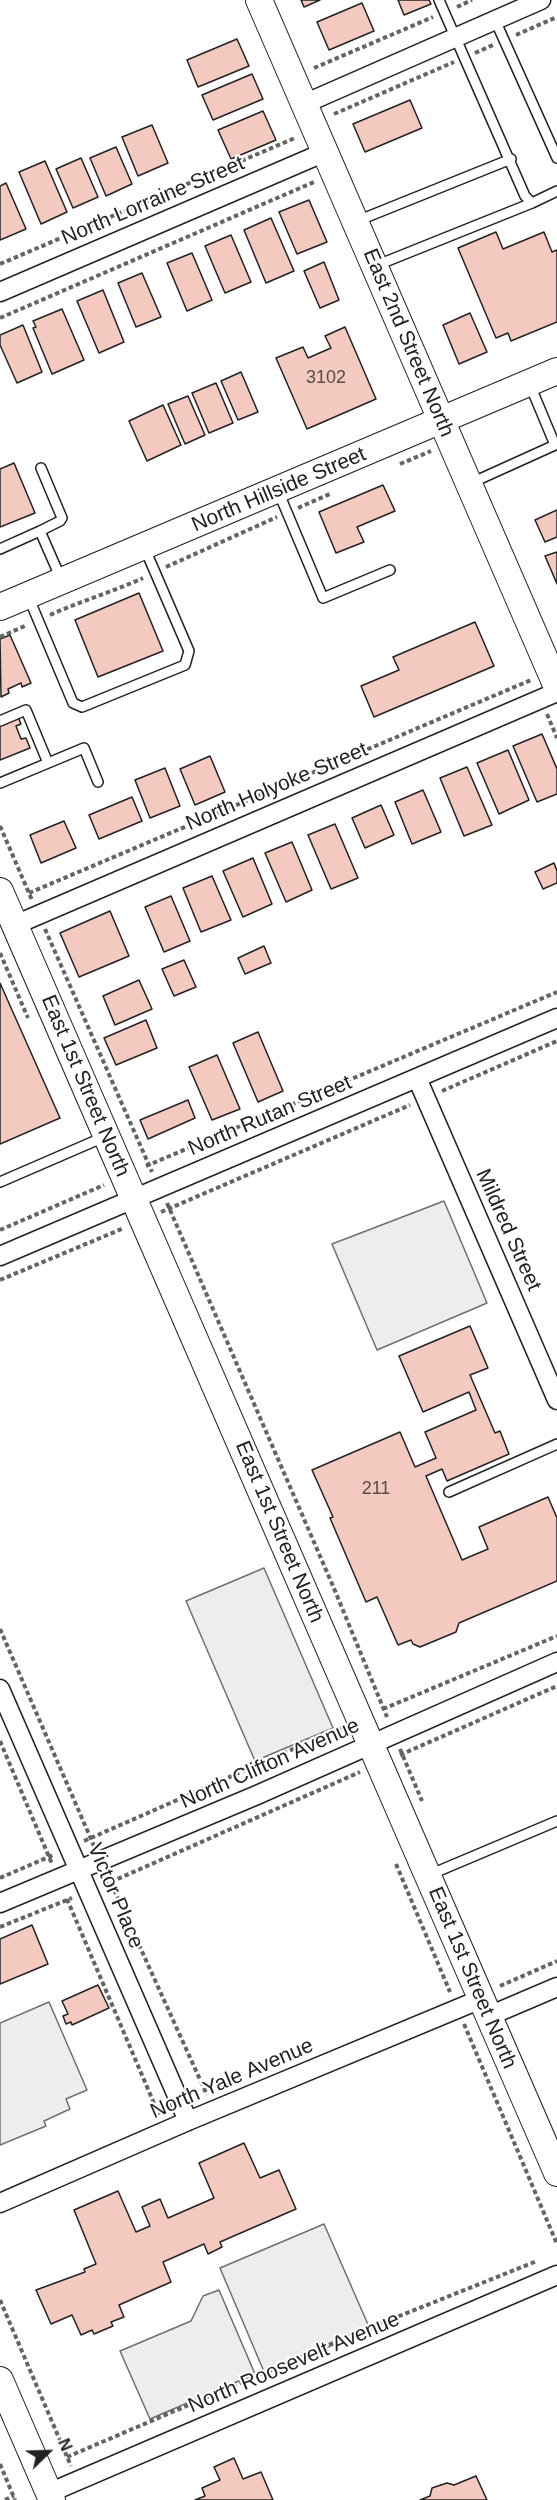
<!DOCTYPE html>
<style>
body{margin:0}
#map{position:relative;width:557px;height:2500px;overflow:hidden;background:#fff;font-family:Helvetica,sans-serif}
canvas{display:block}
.north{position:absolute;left:18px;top:2422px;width:60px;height:60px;-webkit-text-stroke:4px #fff;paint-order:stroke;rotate:67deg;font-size:16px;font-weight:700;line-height:24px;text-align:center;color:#222}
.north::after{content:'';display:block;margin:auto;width:21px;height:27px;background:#222;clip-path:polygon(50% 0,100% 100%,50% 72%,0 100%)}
</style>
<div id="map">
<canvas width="557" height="2500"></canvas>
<div class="north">N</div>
</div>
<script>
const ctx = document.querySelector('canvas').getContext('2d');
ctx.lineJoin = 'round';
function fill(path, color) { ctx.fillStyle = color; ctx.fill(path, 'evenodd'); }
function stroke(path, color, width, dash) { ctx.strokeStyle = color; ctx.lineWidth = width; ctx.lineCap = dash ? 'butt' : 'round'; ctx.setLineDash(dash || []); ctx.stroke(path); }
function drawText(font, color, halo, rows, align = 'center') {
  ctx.font = font + ' Helvetica,sans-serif'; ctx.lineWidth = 4.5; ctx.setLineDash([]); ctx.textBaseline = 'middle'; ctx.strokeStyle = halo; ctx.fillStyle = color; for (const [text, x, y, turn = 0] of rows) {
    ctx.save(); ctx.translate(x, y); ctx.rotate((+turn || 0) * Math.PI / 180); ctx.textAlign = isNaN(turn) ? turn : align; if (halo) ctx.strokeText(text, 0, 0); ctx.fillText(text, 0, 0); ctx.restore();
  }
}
const parking = new Path2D(`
 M 444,1201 L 487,1303 L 377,1350 L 332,1244 Z
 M 264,1568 L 333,1728 L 255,1761 L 186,1601 Z
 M 49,2002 L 87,2090 L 66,2099 L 70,2109 L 44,2121 L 46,2126 L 0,2145 L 0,2023 Z
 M 324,2224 L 370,2329 L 265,2374 L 220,2268 Z
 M 219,2290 L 255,2374 L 150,2419 L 120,2351 L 191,2321 L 203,2296 Z`);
const building = new Path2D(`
 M 301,0 L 320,0 L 304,7 Z
 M 398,0 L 429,0 L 431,4 L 404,15 Z
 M 362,3 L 374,31 L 329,50 L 317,22 Z
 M 237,39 L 249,66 L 198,87 L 187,60 Z
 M 252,74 L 263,99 L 213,120 L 202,95 Z
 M 410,100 L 422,128 L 365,152 L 353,124 Z
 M 263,111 L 276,140 L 231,159 L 218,130 Z
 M 152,125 L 168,163 L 138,176 L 122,137 Z
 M 116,147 L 132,184 L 106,196 L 90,158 Z
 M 81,158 L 98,197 L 73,208 L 56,169 Z
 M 45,161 L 67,212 L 41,224 L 19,172 Z
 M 6,183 L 26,229 L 0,240 L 0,186 Z
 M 309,200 L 327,242 L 297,254 L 279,212 Z
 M 271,218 L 294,271 L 266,283 L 244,230 Z
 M 496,232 L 503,249 L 544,232 L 552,252 L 557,250 L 557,322 L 511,341 L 508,333 L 496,338 L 458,248 Z
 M 231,235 L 251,282 L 225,293 L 205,246 Z
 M 192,253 L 212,300 L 187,311 L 167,263 Z
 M 324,262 L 339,300 L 320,308 L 304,271 Z
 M 142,273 L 161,317 L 136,327 L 118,283 Z
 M 103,290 L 124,342 L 99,353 L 77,301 Z
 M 62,309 L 84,360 L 52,374 L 33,328 L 36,327 L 33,321 Z
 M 470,313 L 487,352 L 459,364 L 443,325 Z
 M 23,325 L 42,372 L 17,383 L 0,345 L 0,335 Z
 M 345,327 L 376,399 L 307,429 L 276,358 L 303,347 L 308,358 L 331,348 L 325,336 Z
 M 241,372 L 258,412 L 238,420 L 221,381 Z
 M 216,383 L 233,423 L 209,433 L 192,393 Z
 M 188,396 L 205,435 L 185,444 L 168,404 Z
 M 163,405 L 181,445 L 147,461 L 129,421 Z
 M 14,463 L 35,513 L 0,527 L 0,469 Z
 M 383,485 L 395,511 L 357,527 L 364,542 L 336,553 L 319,512 Z
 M 557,510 L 557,537 L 545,542 L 535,520 Z
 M 557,552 L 557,584 L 545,556 Z
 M 139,593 L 163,651 L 98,677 L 75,620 Z
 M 475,622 L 494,666 L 374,717 L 361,686 L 399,670 L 393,657 Z
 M 10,635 L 31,683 L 22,687 L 21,683 L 8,689 L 9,693 L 1,697 L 0,639 Z
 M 18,717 L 21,724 L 16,726 L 21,739 L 26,738 L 30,748 L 0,760 L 0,724 Z
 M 542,734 L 557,769 L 557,794 L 537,802 L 513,746 Z
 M 508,750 L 529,800 L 499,814 L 477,763 Z
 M 210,756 L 225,792 L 195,805 L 180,769 Z
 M 467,767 L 492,825 L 464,836 L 440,778 Z
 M 165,768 L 180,806 L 150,818 L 135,780 Z
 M 423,790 L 441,832 L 412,844 L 395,802 Z
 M 132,797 L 142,821 L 99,839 L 89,815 Z
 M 381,805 L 394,835 L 365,848 L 352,818 Z
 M 64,821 L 76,848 L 41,863 L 30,835 Z
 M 335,824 L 358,878 L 331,889 L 308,835 Z
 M 292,842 L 312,890 L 286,902 L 265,853 Z
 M 253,858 L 272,904 L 243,917 L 223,871 Z
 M 554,863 L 557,871 L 557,883 L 543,889 L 535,872 Z
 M 212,876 L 231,920 L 201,932 L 183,888 Z
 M 171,896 L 190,941 L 164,952 L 145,907 Z
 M 110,911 L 129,956 L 79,977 L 60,933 Z
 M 264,946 L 271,963 L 245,974 L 238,958 Z
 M 184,960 L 196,987 L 174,996 L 162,969 Z
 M 139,980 L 152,1009 L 115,1025 L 103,996 Z
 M 0,983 L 60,1118 L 0,1144 Z
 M 146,1020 L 157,1048 L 116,1065 L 104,1038 Z
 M 258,1032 L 283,1091 L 258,1102 L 233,1043 Z
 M 217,1055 L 240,1109 L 212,1120 L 189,1067 Z
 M 188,1100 L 195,1118 L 148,1139 L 140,1120 Z
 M 470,1326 L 488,1368 L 470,1375 L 495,1433 L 500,1431 L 509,1454 L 447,1481 L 442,1469 L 426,1476 L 462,1560 L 488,1549 L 479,1527 L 548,1497 L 557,1518 L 557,1581 L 459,1623 L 456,1632 L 420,1647 L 413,1644 L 411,1640 L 398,1645 L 377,1597 L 366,1602 L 330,1518 L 333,1517 L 312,1470 L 400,1432 L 415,1467 L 436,1458 L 425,1432 L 476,1410 L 469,1392 L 423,1412 L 399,1356 Z
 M 32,1925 L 48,1964 L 0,1984 L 0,1939 Z
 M 98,1985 L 109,2008 L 72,2025 L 71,2022 L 66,2024 L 63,2016 L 68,2014 L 62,2001 Z
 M 244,2143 L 260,2178 L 279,2170 L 296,2209 L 220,2242 L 222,2247 L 208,2254 L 204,2244 L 163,2262 L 171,2282 L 119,2305 L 124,2317 L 111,2322 L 113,2326 L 94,2334 L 92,2330 L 81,2335 L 72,2315 L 51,2324 L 36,2290 L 85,2272 L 84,2269 L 96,2264 L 74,2210 L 118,2191 L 136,2232 L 150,2226 L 142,2207 L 160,2199 L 168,2218 L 214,2198 L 199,2163 Z
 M 234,2458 L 243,2479 L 261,2472 L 273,2500 L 195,2500 L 205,2496 L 202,2488 L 220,2480 L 214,2467 Z
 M 476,2476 L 487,2500 L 420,2500 L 430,2496 L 432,2488 L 447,2483 L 454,2485 Z`);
const path = new Path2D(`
 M 457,7 L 472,0
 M 516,35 L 557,17
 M 475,53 L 493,45
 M 314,68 L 433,17
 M 334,114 L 454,62
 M 0,264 L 295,138
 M 0,318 L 314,182
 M 400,464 L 431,451
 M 298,508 L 332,493
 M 166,567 L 277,517
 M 50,615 C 81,601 112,592 143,578
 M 0,637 L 27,625
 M 547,714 L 557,738
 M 0,826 L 32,900
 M 29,893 L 531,680
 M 45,929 L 152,1172
 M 0,953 L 28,1018
 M 442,1091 L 557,1041
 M 146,1166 L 557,992
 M 167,1203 L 333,1586 L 387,1717
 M 161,1212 L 410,1105
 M 0,1230 L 104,1185
 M 0,1280 L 124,1228
 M 0,1629 L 94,1846
 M 383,1709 L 557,1636
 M 0,1741 L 52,1864
 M 400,1749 L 422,1801
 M 400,1755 L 557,1686
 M 84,1841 L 341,1728
 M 396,1864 L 450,1992
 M 0,1878 L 53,1855
 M 111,1883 L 207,2095
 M 104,1885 L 360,1772
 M 67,1899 L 159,2115
 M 0,1927 L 72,1898
 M 500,1986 L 557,1961
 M 464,2024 L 557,2244
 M 0,2300 L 71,2466
 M 67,2457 L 357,2333 L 537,2261
 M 0,2464 L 15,2500
 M 5,2500 L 14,2496`);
const lane = new Path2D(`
 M 439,0 L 525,196 L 532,203 L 557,191
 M 495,20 L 557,158
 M 357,221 L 511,159
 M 375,266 L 532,203
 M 471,483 L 555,445 L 530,385
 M 278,491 L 323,598 L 390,570
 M 40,531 L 60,521 L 62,518 L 41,468
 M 0,549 L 40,531 L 61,579
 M 28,596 L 73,703 L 82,707 L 185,665 L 189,651 L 145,549
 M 0,721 L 26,710 L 48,763
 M 0,783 L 84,748 L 98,782
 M 0,1182 L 104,1137
 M 449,1492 L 557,1444
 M 429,1875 L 557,1821`);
const street = new Path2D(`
 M 304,104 L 541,0
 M 0,292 L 325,152
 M 15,925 L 557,692
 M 417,1078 L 557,1400
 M 0,1256 L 557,1018
 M 0,1689 L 188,2121
 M 0,1903 L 257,1795 L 557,1662
 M 489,2016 L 557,1987
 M 0,2203 L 188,2121 L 481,1999
 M 49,2493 L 557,2275`);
const secondary = new Path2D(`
 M 259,0 L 557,687
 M 0,607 L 557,371
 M 0,891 L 557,2173
 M 0,2380 L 52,2500`);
const numberNames = [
 ["3102",326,378],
 ["211",376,1489]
];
const streetNames = [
 ["North Lorraine Street",153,201,-23],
 ["East 2nd Street North",408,343,67],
 ["North Hillside Street",279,490,-23],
 ["North Holyoke Street",277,787,-23],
 ["East 1st Street North",85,1086,67],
 ["North Rutan Street",270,1116,-23],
 ["Mildred Street",508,1230,66],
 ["East 1st Street North",279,1532,67],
 ["North Clifton Avenue",270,1764,-24],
 ["Victor Place",115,1896,67],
 ["East 1st Street North",472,1978,67],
 ["North Yale Avenue",232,2079,-23],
 ["North Roosevelt Avenue",294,2363,-23]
];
fill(parking, '#ededed');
stroke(parking, '#6f6f6f', 1.5);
fill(building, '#f3c9c0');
stroke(building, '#222', 1.5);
stroke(lane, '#222', 12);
stroke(street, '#222', 21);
stroke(secondary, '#222', 28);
stroke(path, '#646464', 4, [4.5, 3]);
stroke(lane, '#fff', 9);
stroke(street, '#fff', 18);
stroke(secondary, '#fff', 26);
drawText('18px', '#564c4a', null, numberNames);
drawText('21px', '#222', '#fff', streetNames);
</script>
